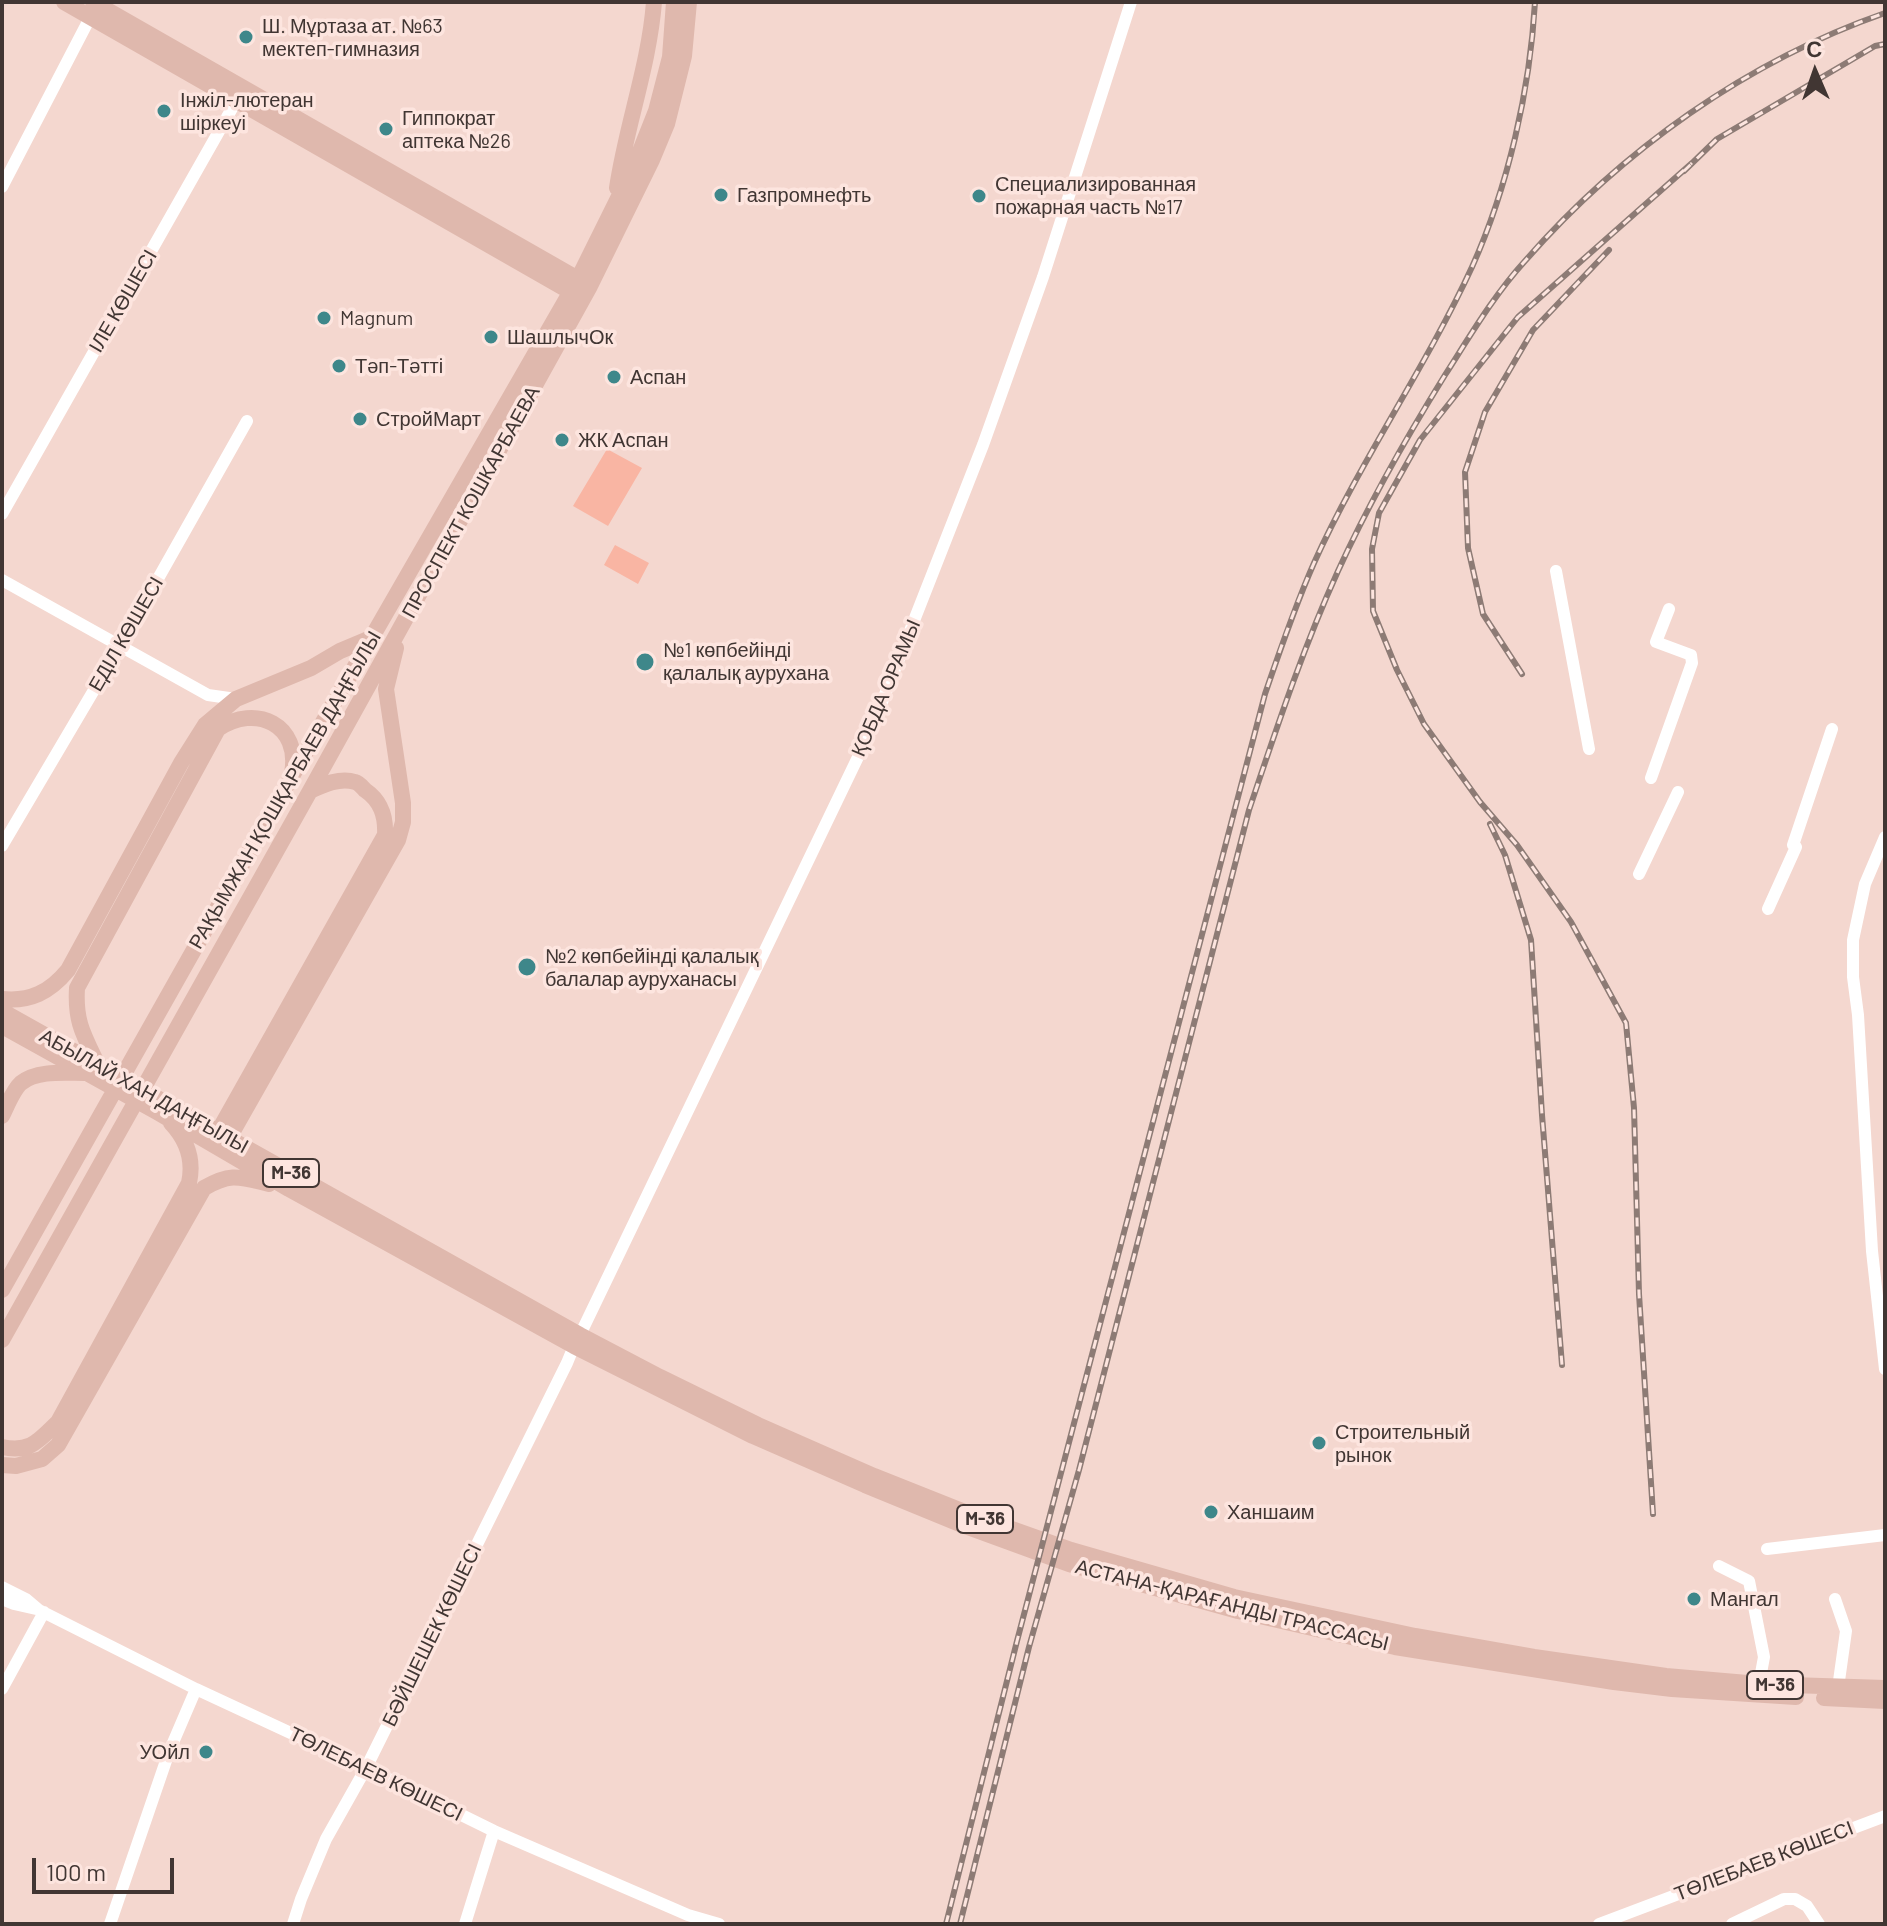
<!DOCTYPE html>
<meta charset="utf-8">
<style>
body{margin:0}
#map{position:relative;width:1887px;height:1926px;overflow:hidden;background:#f4d7cf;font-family:Barlow,sans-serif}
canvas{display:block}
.frame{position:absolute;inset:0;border:4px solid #413633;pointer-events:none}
.north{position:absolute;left:1775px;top:32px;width:80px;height:80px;-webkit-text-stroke:6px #fde5df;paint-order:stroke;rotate:358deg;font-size:22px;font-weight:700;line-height:32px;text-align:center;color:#413633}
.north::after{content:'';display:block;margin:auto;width:28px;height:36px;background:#413633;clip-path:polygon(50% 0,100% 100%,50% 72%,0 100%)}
.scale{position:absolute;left:32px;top:1858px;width:142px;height:36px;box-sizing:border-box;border:4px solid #413633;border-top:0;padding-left:10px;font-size:24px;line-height:28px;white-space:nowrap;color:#413633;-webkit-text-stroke:6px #fde5df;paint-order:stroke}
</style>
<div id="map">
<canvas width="1887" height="1926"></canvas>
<div class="frame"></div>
<div class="north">С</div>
<div class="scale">100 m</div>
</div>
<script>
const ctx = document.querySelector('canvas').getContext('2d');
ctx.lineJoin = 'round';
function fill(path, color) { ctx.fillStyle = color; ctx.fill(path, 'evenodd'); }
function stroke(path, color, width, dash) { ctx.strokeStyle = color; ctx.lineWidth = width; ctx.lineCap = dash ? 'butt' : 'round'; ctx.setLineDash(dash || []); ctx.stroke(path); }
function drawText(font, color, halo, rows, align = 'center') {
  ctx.font = font + ' Barlow,sans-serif'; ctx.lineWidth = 7; ctx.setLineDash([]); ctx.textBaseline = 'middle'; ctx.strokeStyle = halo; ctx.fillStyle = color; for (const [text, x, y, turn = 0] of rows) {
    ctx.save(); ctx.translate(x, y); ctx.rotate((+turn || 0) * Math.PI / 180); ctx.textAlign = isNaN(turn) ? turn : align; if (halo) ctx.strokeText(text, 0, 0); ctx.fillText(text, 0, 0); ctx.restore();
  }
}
const green = new Path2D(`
 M 607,449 L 642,468 L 608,526 L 573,506 Z
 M 615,545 L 649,563 L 638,584 L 604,565 Z`);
const minor = new Path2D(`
 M 2,187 L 93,12
 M 2,514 L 239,96
 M 1556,571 L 1589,749
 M 2,580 L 208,695 L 236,699
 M 1651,778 L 1692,663 L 1691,655 L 1656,642 L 1669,609
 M 1885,837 L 1865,884 L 1853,940 L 1853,977 L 1858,1015 L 1872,1251 L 1885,1369
 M 1793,845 L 1832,729
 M 2,846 L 120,646 L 247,421
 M 1639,874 L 1678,792
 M 1768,909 L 1796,847
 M 580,1335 L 871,730 L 983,445 L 1043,277 L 1131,2
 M 1767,1549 L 1885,1535
 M 1719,1566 L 1749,1581 L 1764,1657 L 1759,1684
 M 2,1587 L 26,1599 L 39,1610 L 196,1689 L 366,1768 L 494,1831 L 688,1915 L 719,1924
 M 2,1599 L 14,1604 L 36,1609
 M 1835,1599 L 1846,1631 L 1838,1688
 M 2,1689 L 44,1612
 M 110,1924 L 169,1752 L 196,1689
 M 293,1924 L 301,1899 L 326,1839 L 366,1768 L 567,1363 L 574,1346
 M 465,1924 L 494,1831
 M 1599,1924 L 1885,1816
 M 1732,1924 L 1784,1899 L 1795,1899 L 1807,1906 L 1819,1924`);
const major = new Path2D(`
 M 64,2 L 578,296
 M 93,2 L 585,283
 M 617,188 C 626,126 649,66 654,2
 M 2,999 C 30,1002 50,992 68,970 L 181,763 L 205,725 L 236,699 L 311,668 L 340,651 L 371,638
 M 2,1011 L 580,1335 L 660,1377 L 758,1425 L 874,1476 L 967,1513 L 1071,1550 L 1234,1597 L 1415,1636 L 1534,1657 L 1666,1676 L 1759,1684 L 1885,1688
 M 2,1026 L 157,1112 L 289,1189 L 574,1346 L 753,1436 L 865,1485 L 965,1526 L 1069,1564 L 1238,1611 L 1395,1647 L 1614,1682 L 1672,1689 L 1796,1697
 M 97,1063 C 83,1034 75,1021 77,988 L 218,729 C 256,703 301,725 292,773
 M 2,1116 C 7,1106 13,1090 21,1083 C 37,1070 65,1073 84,1073
 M 218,1132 L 385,835 C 386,816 381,801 365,790 C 362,787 359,783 355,782 C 340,777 323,785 310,791
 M 229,1138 L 398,840 L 403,822 L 403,803 L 386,689 L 396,648
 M 2,1290 L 288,783 L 578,279 L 635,164 L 656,111 L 670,57 L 674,2
 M 2,1340 L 310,791 L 590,286 L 652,160 L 667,124 L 684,56 L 689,2
 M 2,1447 C 31,1453 39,1440 58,1422 L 189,1183 C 194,1160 187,1140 171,1123
 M 2,1465 L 16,1466 L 42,1459 L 58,1445 L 204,1188 C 231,1172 240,1177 269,1184
 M 1824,1698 L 1885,1701`);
const rail = new Path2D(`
 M 1684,171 L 1717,139 L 1875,46 L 1885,44
 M 1522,674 L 1483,614 L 1468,548 L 1465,472 L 1485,412 L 1533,330 L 1609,250
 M 1490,824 L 1505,855 L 1531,940 L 1542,1115 L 1562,1365
 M 1653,1514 L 1639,1294 L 1634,1108 L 1626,1023 L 1571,922 L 1517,845 L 1480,802 L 1424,724 L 1397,670 L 1373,611 L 1372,549 L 1379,513 L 1420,440 L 1518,317 L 1692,163
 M 946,1924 L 1017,1641 L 1265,694 C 1280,650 1295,606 1314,563 C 1360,461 1425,369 1472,267 C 1508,187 1530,90 1535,2
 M 960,1924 L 1029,1647 L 1079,1470 L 1249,810 C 1276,730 1303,648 1338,571 C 1369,503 1406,438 1445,375 C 1470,336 1494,295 1525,261 C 1621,151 1747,61 1885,13`);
const markers = [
 [246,37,8,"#3e878a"],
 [164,111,8,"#3e878a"],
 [386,129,8,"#3e878a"],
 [721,195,8,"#3e878a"],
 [979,196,8,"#3e878a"],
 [324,318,8,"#3e878a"],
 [491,337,8,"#3e878a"],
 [339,366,8,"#3e878a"],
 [614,377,8,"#3e878a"],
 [360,419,8,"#3e878a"],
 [562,440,8,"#3e878a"],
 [645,662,10,"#3e878a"],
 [527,967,10,"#3e878a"],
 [1319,1443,8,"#3e878a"],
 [1211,1512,8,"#3e878a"],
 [1694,1599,8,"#3e878a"],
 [206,1752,8,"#3e878a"]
];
const shields = [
 [291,1173,56],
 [985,1519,56],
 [1775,1685,56]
];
const shieldNames = [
 ["M-36",291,1173],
 ["M-36",985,1519],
 ["M-36",1775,1685]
];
const poiNames = [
 ["Ш. Мұртаза ат. №63",262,26],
 ["мектеп-гимназия",262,49],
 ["Інжіл-лютеран",180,100],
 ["шіркеуі",180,123],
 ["Гиппократ",402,118],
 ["аптека №26",402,141],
 ["Специализированная",995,184],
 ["пожарная часть №17",995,207],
 ["Газпромнефть",737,195],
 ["Magnum",340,318],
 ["ШашлычОк",507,337],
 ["Тәп-Тәтті",355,366],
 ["Аспан",630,377],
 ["СтройМарт",376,419],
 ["ЖК Аспан",578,440],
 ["№1 көпбейінді",663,650],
 ["қалалық аурухана",663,673],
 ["№2 көпбейінді қалалық",545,956],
 ["балалар ауруханасы",545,979],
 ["Строительный",1335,1432],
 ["рынок",1335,1455],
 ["Ханшаим",1227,1512],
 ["Мангал",1710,1599],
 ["УОйл",190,1752,"right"]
];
const streetNames = [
 ["ІЛЕ КӨШЕСІ",123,301,-60],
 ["ПРОСПЕКТ КОШКАРБАЕВА",471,502,-61],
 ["ЕДІЛ КӨШЕСІ",126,634,-60],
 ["ҚОБДА ОРАМЫ",886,688,-67],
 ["РАҚЫМЖАН ҚОШҚАРБАЕВ ДАҢҒЫЛЫ",285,790,-60],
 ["АБЫЛАЙ ХАН ДАҢҒЫЛЫ",144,1091,29],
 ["АСТАНА-ҚАРАҒАНДЫ ТРАССАСЫ",1232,1605,14],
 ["БӘЙШЕШЕК КӨШЕСІ",432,1635,-64],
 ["ТӨЛЕБАЕВ КӨШЕСІ",376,1774,26],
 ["ТӨЛЕБАЕВ КӨШЕСІ",1764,1861,-21]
];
fill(green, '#f9b5a3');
stroke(minor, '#fff', 12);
stroke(major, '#dfb8ad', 16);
stroke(rail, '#8d7b75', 6);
stroke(rail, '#fde5df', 3, [9]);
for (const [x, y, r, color] of markers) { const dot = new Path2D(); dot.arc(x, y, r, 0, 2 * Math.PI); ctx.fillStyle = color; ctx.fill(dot); stroke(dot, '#fde5df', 3); }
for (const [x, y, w] of shields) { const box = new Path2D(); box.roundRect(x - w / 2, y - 14, w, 28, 6); ctx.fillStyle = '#fde5df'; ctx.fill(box); stroke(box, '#413633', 2); }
drawText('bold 18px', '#413633', null, shieldNames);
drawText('20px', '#413633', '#fde5df', poiNames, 'left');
drawText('20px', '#413633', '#fde5df', streetNames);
</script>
